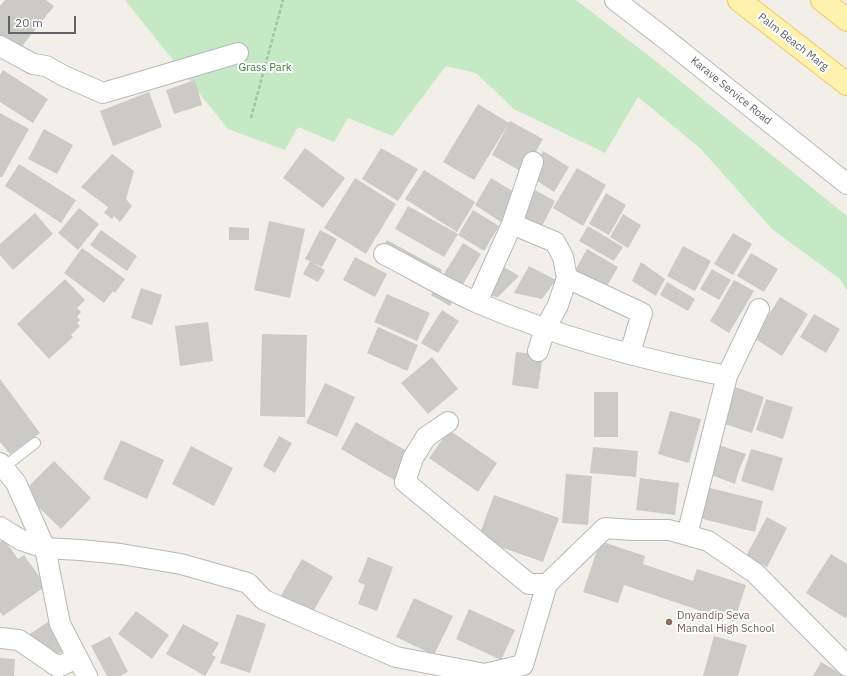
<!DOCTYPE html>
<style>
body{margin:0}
#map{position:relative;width:847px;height:676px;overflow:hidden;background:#f1efe8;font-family:"IBM Plex Sans",sans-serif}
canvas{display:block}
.scale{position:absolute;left:8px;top:16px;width:68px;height:18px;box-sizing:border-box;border:2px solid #5f6368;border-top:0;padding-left:5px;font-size:12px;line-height:14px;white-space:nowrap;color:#5f6368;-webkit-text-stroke:3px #fff;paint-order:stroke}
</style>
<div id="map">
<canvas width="847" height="676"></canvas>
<div class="scale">20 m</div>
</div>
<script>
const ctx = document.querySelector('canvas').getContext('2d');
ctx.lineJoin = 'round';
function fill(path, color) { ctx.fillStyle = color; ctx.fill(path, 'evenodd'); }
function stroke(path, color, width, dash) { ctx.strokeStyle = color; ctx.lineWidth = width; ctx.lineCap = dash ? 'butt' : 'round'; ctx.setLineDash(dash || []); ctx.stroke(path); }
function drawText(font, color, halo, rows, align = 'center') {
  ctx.font = font + ' "IBM Plex Sans",sans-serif'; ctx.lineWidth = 4; ctx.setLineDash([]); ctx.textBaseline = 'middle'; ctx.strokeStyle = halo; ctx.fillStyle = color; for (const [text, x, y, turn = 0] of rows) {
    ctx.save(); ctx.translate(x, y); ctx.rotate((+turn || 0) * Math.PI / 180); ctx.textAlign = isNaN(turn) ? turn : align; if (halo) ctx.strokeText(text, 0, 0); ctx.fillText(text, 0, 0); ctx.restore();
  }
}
const green = new Path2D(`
 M 125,0 L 576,0 L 653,59 L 847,216 L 847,290 L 840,279 L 772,229 L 701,149 L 638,97 L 605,153 L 514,109 L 476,73 L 446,66 L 393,136 L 348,118 L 334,142 L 298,127 L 285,150 L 228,129 Z`);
const building = new Path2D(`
 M 5,0 L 46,0 L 54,6 L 19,50 L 0,36 L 0,6 Z
 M 3,70 L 48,99 L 33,123 L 0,102 L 0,75 Z
 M 195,80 L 202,105 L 174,114 L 166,90 Z
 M 149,92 L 162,127 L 113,146 L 100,111 Z
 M 478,104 L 509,123 L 474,180 L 443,162 Z
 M 0,113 L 29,129 L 2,177 L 0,177 Z
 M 510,121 L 543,139 L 524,173 L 492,155 Z
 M 44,129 L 73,145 L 57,174 L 28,159 Z
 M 305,148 L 345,178 L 323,208 L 283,178 Z
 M 381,148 L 418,169 L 398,201 L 362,179 Z
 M 543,151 L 569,167 L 554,192 L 530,176 Z
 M 112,154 L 134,171 L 126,199 L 132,206 L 120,222 L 114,216 L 112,219 L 104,213 L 108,207 L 81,187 Z
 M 19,164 L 76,200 L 61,223 L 5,186 Z
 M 577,168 L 606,185 L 583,226 L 553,208 Z
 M 424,170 L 475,202 L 457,232 L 405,199 Z
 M 355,178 L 396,204 L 366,254 L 324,228 Z
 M 491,178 L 514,192 L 501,222 L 475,205 Z
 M 535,190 L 555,201 L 540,230 L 519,219 Z
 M 606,193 L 626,205 L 609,235 L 589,224 Z
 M 408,206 L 458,234 L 444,257 L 395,229 Z
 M 79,208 L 99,224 L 78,250 L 58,233 Z
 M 473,210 L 499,226 L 484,251 L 458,235 Z
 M 35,213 L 53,234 L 13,270 L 0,255 L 0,244 Z
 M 623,214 L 641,225 L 628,248 L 610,237 Z
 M 269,221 L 305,229 L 290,298 L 254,290 Z
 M 588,226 L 623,247 L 614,261 L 579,241 Z
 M 229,227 L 249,228 L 249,240 L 229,240 Z
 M 101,230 L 137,256 L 127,271 L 90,245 Z
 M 320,230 L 337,239 L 322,267 L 305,259 Z
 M 733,233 L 752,244 L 733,275 L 714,264 Z
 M 387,240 L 442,270 L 432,287 L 378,258 Z
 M 463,243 L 481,254 L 450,306 L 431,295 Z
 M 683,246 L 711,261 L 695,291 L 667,276 Z
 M 82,248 L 125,279 L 115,293 L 113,291 L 104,303 L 64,273 Z
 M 587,249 L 618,267 L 604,291 L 573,274 Z
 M 751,253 L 778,269 L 764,292 L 737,276 Z
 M 355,257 L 387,274 L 375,297 L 343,280 Z
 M 310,261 L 325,270 L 318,282 L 303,274 Z
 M 641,262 L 665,279 L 656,296 L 632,281 Z
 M 499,264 L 519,276 L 498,297 L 485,295 Z
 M 529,266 L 556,280 L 542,299 L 514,293 Z
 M 712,269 L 731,280 L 719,300 L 700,289 Z
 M 65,279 L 85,300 L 77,308 L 81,312 L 77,317 L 80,320 L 77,323 L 80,326 L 71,335 L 73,337 L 49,359 L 17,324 Z
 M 734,280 L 754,291 L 729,333 L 710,321 Z
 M 667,282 L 695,299 L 688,311 L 660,295 Z
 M 141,288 L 162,295 L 152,325 L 131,318 Z
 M 387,294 L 430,313 L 417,341 L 374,322 Z
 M 780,297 L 808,314 L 782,356 L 754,338 Z
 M 442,310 L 459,321 L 438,353 L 421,343 Z
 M 814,314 L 840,329 L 826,353 L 800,337 Z
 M 208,322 L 213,361 L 180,366 L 175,326 Z
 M 378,327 L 418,345 L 407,371 L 367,353 Z
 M 262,334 L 307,335 L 305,417 L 260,416 Z
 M 516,352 L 543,355 L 538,389 L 512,385 Z
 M 432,357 L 458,389 L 428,414 L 401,383 Z
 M 0,379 L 40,433 L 10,454 L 0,442 Z
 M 325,383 L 355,397 L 337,437 L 306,423 Z
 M 735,387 L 764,397 L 752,433 L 722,423 Z
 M 594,392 L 618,392 L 618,437 L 594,437 Z
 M 766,399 L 793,407 L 783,439 L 756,430 Z
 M 670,411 L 701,419 L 689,463 L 658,454 Z
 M 356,422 L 410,453 L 394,480 L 341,449 Z
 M 449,430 L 497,463 L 478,492 L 429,458 Z
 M 279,436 L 292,443 L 275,473 L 263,466 Z
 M 121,440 L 164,460 L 147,499 L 103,479 Z
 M 719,445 L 746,454 L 739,470 L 735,484 L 709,474 Z
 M 191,446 L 233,468 L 214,506 L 172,484 Z
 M 593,447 L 638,451 L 636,477 L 590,473 Z
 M 751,449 L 783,458 L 773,491 L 741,481 Z
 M 54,461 L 91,498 L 61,529 L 23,492 Z
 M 566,474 L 592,476 L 588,525 L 562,523 Z
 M 640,478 L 679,483 L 675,515 L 636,510 Z
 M 702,486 L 763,501 L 755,532 L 695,517 Z
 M 494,495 L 559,518 L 543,562 L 478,539 Z
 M 767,517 L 787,528 L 767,567 L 746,556 Z
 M 4,539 L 18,559 L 24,555 L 46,586 L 3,616 L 0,612 L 0,542 Z
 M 600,541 L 645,556 L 643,564 L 693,581 L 697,569 L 746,585 L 734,622 L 624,585 L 618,603 L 583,592 Z
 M 831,554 L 847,564 L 847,616 L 845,618 L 806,593 Z
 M 368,557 L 393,567 L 377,611 L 358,604 L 365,585 L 358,582 Z
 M 302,559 L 333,577 L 310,617 L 279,599 Z
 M 414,598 L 453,616 L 434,655 L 396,637 Z
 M 469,609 L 515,630 L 501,660 L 456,639 Z
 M 136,611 L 169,635 L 152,659 L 118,634 Z
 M 237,614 L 266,624 L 250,673 L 220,663 Z
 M 52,619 L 67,650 L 47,658 L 27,636 Z
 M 183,624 L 219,643 L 212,655 L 216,657 L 205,676 L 166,654 Z
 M 110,636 L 128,672 L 120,676 L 107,676 L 91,646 Z
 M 714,636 L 747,645 L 738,676 L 703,676 Z
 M 0,658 L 15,659 L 14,676 L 0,676 Z
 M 821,662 L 845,676 L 813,676 Z`);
const path = new Path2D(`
 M 251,118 L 283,0`);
const service = new Path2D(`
 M 4,467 L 35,443`);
const minor = new Path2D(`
 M 615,0 L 663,37 L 847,184
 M 0,46 L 33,64 L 46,66 L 64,76 L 103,93 L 238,53
 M 512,224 L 555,242 L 563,257 L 567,278 L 642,313 L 630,353
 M 384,254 C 415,270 446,289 478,303 C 556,336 644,360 727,376
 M 477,302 L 512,224 L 533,162
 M 538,351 L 545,329 L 558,305 L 567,278
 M 448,422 L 426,437 L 413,458 L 405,482 L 529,584 L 547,584 L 605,528 L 633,530 L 669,530 L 708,541 L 755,573 L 847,666
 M 0,463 L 16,483 L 45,548 L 60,624 L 87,676
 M 0,527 L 21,540 L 45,548 L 80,550 L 121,554 L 181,564 L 248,583 L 264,600 L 396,657 L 485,674 L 523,665 L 547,584
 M 687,535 L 727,376 L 759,309
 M 0,638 L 19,640 L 58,667 L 77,658`);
const primary = new Path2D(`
 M 739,0 L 847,84
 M 822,0 L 847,20`);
const markers = [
 [669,622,4,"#8d6e63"]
];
const streetNames = [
 ["Palm Beach Marg",793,42,38],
 ["Karave Service Road",731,91,39]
];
const parkNames = [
 ["Grass Park",265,68]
];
const educationNames = [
 ["Dnyandip Seva",677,616],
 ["Mandal High School",677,629]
];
fill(green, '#c5e8c5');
fill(building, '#cccac5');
stroke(service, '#b5b8bc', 12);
stroke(minor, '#b5b8bc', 22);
stroke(primary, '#f2c960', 24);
stroke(path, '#9cc7a9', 2.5, [4, 2]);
stroke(service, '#fff', 10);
stroke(minor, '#fff', 20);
stroke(primary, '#fff2af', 22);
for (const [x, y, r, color] of markers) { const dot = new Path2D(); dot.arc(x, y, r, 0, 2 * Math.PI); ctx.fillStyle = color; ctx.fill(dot); stroke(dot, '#fff', 1.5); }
drawText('11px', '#5f6368', '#fff', streetNames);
drawText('11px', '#348238', '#fff', parkNames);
drawText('11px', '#785e54', '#fff', educationNames, 'left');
</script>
